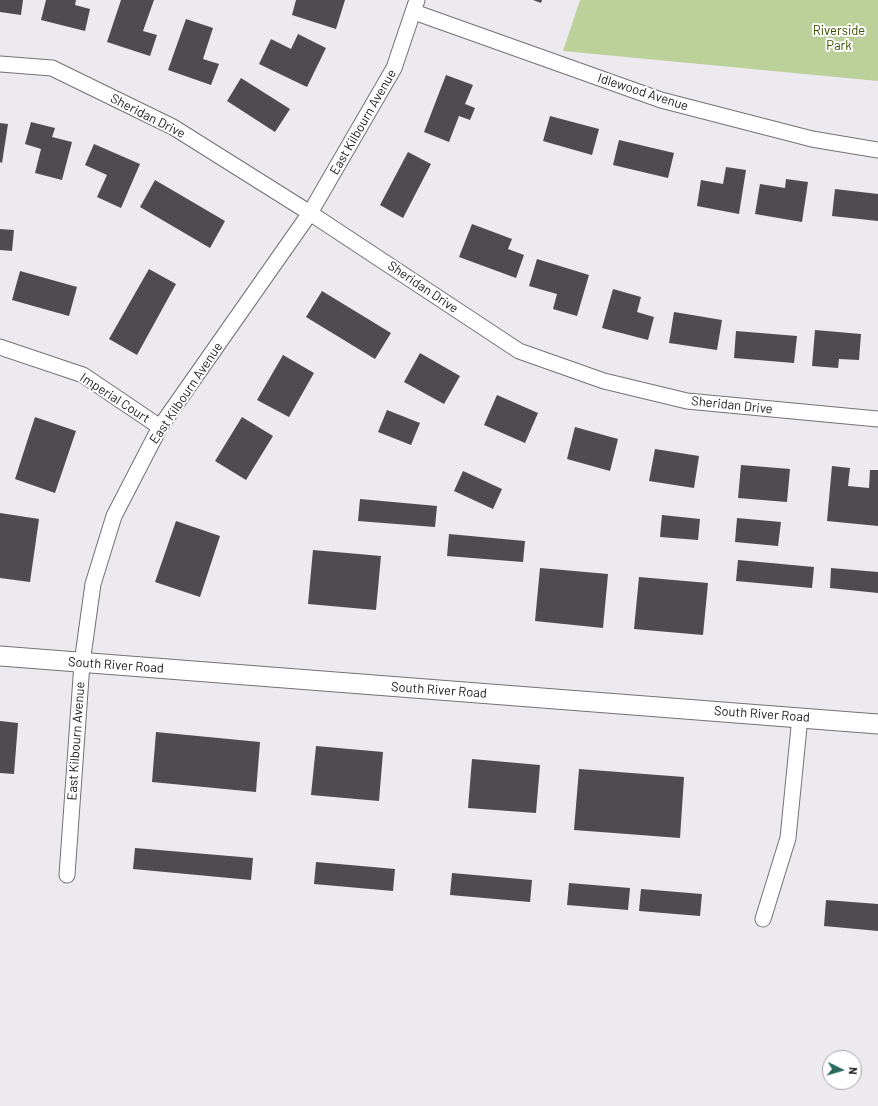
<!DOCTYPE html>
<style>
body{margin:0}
#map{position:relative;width:878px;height:1106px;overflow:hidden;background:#ece9ef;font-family:Barlow,sans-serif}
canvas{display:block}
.north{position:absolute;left:822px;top:1050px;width:40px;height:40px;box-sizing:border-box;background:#fff;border:1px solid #a6a6a7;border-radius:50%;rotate:95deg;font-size:11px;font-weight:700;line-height:16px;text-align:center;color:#212023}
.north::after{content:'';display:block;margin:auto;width:14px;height:18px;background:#256a5d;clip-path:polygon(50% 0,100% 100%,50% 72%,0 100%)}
</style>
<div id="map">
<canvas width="878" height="1106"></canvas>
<div class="north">N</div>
</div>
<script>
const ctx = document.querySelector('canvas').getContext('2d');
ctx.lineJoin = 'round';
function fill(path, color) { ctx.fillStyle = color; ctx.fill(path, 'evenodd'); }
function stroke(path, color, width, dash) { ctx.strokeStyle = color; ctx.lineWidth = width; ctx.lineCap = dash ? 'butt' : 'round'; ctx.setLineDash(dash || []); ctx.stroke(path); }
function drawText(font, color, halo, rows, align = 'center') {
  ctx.font = font + ' Barlow,sans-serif'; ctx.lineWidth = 4; ctx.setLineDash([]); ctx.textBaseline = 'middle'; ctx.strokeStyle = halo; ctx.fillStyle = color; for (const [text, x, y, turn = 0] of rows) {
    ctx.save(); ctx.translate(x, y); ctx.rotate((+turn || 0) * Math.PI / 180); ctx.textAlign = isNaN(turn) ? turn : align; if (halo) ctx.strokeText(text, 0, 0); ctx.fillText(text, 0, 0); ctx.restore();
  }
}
const green = new Path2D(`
 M 580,0 L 878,0 L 878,81 L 563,51 Z`);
const building = new Path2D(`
 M 0,0 L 23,0 L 21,15 L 0,12 Z
 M 46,0 L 76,0 L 75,5 L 90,9 L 85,31 L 41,20 Z
 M 121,0 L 154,0 L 143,31 L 157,35 L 150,56 L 107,42 Z
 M 296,0 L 345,0 L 336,29 L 292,15 Z
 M 533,0 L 542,0 L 541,3 Z
 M 186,19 L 213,28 L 203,59 L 219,64 L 211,85 L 168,70 Z
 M 298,34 L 326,48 L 307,87 L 259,64 L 271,39 L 291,49 Z
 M 446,75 L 473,85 L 465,104 L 475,108 L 470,120 L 459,116 L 449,142 L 424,132 Z
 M 241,78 L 290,109 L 275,132 L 227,101 Z
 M 550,116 L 599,129 L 592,155 L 543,141 Z
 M 31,122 L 55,128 L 52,137 L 72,142 L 62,180 L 35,173 L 41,149 L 25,144 Z
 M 0,123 L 8,124 L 2,163 L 0,162 Z
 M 619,140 L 674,153 L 668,178 L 613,165 Z
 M 94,144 L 140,164 L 121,208 L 97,197 L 107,175 L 85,165 Z
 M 408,152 L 431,164 L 403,218 L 380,205 Z
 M 726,167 L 746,170 L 739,214 L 697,206 L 701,180 L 723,184 Z
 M 786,179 L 808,182 L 802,222 L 755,214 L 760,184 L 785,188 Z
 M 155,180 L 225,221 L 210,248 L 140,207 Z
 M 835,189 L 878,194 L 878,221 L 832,216 Z
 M 472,224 L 512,239 L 508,249 L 524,255 L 516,278 L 459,257 Z
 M 0,229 L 14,230 L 12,251 L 0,250 Z
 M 537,259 L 589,275 L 577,316 L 553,309 L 557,294 L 529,286 Z
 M 149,269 L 176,284 L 137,355 L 109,339 Z
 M 20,271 L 77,287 L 69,316 L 12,300 Z
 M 613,289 L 641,297 L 637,312 L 654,317 L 648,340 L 602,328 Z
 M 322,291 L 391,333 L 375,359 L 306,317 Z
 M 674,312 L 722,320 L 717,350 L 669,343 Z
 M 815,330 L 861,334 L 859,360 L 839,359 L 838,368 L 812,366 Z
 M 736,331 L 797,336 L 794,363 L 734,358 Z
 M 420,353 L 460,376 L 444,404 L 404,382 Z
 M 283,355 L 314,373 L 289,417 L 257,400 Z
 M 497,395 L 538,413 L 525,443 L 484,425 Z
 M 387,410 L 420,423 L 411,445 L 378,432 Z
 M 35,417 L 76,431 L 55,493 L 15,479 Z
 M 242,417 L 273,436 L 246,480 L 215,461 Z
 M 575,427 L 618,439 L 610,471 L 567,459 Z
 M 655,449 L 699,456 L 694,488 L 649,481 Z
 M 741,465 L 790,469 L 787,502 L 738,498 Z
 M 832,466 L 850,468 L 848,486 L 869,488 L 870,470 L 878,470 L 878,526 L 827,521 Z
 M 463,471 L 502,489 L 493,509 L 454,491 Z
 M 360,499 L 437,506 L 435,527 L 358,521 Z
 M 0,513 L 39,519 L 30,582 L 0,578 Z
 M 662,515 L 700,519 L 698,540 L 660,537 Z
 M 737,518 L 781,522 L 778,546 L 735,542 Z
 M 176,521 L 220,536 L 200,597 L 155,582 Z
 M 449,534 L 525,541 L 523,562 L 447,556 Z
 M 313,550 L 381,556 L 376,610 L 308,604 Z
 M 738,560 L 814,567 L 812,588 L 736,581 Z
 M 540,568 L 608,574 L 603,628 L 535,621 Z
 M 831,568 L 878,572 L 878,593 L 830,588 Z
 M 639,577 L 708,583 L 703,635 L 634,629 Z
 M 0,721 L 18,723 L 14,774 L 0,773 Z
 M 156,732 L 260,742 L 256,792 L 152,782 Z
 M 316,746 L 383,752 L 379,801 L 311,795 Z
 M 472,759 L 540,765 L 536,813 L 468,808 Z
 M 579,769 L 684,777 L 680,838 L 574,830 Z
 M 135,848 L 253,858 L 251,880 L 133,869 Z
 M 316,862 L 395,869 L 393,891 L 314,884 Z
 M 452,873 L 532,880 L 530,902 L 450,895 Z
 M 569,883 L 630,888 L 628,910 L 567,905 Z
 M 641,889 L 702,894 L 700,916 L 639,911 Z
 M 826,900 L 878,904 L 878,931 L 824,926 Z`);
const minor = new Path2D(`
 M 414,12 L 661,100 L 812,139 L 878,150
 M 0,64 L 52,68 L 173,127 L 310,213 L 519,351 L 604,381 L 687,401 L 878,419
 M 0,347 L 83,375 L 160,427
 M 67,875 L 82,663 L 93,584 L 114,516 L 160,427 L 310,213 L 394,68 L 417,0
 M 763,919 L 788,838 L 800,717`);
const tertiary = new Path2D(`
 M 0,656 L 878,724`);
const parkNames = [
 ["Riverside",839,31],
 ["Park",839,46]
];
const streetNames = [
 ["Idlewood Avenue",643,92,18],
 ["Sheridan Drive",148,116,27],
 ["East Kilbourn Avenue",363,122,-60],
 ["Sheridan Drive",423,287,34],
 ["East Kilbourn Avenue",186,393,-56],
 ["Imperial Court",115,398,33],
 ["Sheridan Drive",732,405,6],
 ["South River Road",116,665,4],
 ["South River Road",439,690,4],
 ["South River Road",762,714,4],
 ["East Kilbourn Avenue",76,741,-86]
];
fill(green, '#bcd19a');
fill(building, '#4e4c51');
stroke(minor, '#737176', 17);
stroke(tertiary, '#737176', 21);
stroke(minor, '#fff', 15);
stroke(tertiary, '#fff', 19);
drawText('13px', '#3c5200', '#fff', parkNames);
drawText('13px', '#212023', '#fff', streetNames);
</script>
